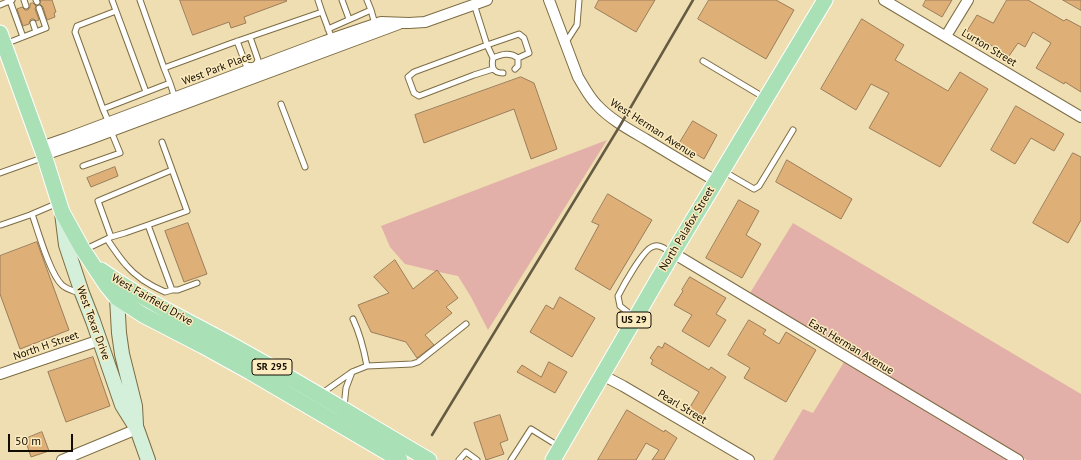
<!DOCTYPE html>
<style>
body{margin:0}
#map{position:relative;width:1081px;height:460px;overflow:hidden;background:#efdeb1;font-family:"PT Sans",sans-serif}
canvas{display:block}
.scale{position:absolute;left:8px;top:434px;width:65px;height:18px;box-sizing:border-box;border:2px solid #130d01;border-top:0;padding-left:5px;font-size:12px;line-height:14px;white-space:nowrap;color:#130d01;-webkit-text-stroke:3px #fcebbe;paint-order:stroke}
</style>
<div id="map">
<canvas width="1081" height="460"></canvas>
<div class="scale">50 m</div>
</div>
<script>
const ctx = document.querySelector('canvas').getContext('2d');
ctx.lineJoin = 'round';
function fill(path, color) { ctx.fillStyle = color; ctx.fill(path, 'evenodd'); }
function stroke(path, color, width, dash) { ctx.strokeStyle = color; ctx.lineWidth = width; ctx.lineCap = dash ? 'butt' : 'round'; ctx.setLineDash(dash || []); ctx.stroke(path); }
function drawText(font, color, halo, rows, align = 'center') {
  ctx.font = font + ' "PT Sans",sans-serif'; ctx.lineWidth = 3; ctx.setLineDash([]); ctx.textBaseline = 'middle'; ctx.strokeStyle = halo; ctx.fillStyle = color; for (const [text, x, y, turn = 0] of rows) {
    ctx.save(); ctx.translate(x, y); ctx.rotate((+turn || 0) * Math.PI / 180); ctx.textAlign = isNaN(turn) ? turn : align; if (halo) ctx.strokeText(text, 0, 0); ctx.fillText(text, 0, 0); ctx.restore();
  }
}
const green = new Path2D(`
 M 607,140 L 488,330 L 471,297 L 458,276 L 434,271 L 405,264 L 390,247 L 381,226 Z
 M 793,223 L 1081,394 L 1081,460 L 1027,460 L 836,346 L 750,293 Z
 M 844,362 L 1009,460 L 773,460 L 803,409 L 813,413 Z`);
const building = new Path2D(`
 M 41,0 L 52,0 L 56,12 L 54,13 L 55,17 L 47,20 L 43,7 L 40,4 Z
 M 180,0 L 286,0 L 287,1 L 244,17 L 246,23 L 231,28 L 229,22 L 193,35 Z
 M 599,0 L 655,0 L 636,32 L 595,8 Z
 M 709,0 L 776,0 L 794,10 L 766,59 L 698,19 Z
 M 926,0 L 952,0 L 942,17 L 923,6 Z
 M 1007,0 L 1028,0 L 1064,21 L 1066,19 L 1081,27 L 1081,92 L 1065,82 L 1064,84 L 1036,68 L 1051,43 L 1033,32 L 1025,47 L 1018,43 L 1009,56 L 967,31 L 977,15 L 993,23 Z
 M 1063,0 L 1081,0 L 1081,10 Z
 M 33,3 L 36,6 L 35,9 L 39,20 L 36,21 L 34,19 L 31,19 L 30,21 L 29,24 L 23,26 L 17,9 L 22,7 L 25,10 L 28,10 L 30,7 L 30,4 Z
 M 862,19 L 904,45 L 895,60 L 948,91 L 960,72 L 988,89 L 940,167 L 869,128 L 889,93 L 871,84 L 856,110 L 821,89 Z
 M 521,77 L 534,83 L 557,149 L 531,159 L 514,109 L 424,143 L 415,115 Z
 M 1016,106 L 1064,134 L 1054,151 L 1031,138 L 1015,164 L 991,150 Z
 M 693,121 L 717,135 L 704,159 L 679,144 Z
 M 1073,153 L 1081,157 L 1081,220 L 1068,243 L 1033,223 Z
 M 787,160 L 852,199 L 841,219 L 776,182 Z
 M 115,167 L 118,176 L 91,187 L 87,178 Z
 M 608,194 L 652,220 L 610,290 L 575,269 L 599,225 L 592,222 Z
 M 739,200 L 759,211 L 746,235 L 761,244 L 742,278 L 706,258 Z
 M 188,223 L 207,274 L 184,282 L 165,231 Z
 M 37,242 L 69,330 L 20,349 L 0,294 L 0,256 Z
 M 395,260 L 413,289 L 437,270 L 458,298 L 446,307 L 452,313 L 425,335 L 434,345 L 417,358 L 406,342 L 371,332 L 358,305 L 389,293 L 374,277 Z
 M 690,277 L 726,298 L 716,314 L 726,320 L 709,347 L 682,331 L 692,315 L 674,305 L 683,291 L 682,290 Z
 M 560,297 L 595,318 L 572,357 L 530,332 L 546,305 L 553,309 Z
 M 749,320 L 766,330 L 763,334 L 779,344 L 786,332 L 816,350 L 786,402 L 744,378 L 750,368 L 728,355 Z
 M 665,343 L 709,370 L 711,367 L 726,377 L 701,417 L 689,409 L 699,392 L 651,364 L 653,360 L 650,358 L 658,346 L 662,348 Z
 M 93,357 L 110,406 L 66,422 L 48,372 Z
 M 549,362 L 567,372 L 555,393 L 517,372 L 522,365 L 541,377 Z
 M 627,410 L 664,432 L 665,430 L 677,438 L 664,460 L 652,460 L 659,450 L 646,443 L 636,460 L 598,460 Z
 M 500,415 L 508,440 L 500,443 L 504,454 L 486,460 L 474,423 Z
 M 42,432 L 49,451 L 31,457 L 25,439 Z`);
const service = new Path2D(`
 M 24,0 L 26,6
 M 36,0 L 37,2
 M 112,0 L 146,92
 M 140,0 L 164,68
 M 318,0 L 322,12
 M 342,0 L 349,19
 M 367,0 L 371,10
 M 10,1 L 23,37 L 46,28 L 39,8
 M 474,4 L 487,45 L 414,72 L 408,77 L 414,93 L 419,96 L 474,75 L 493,69
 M 0,5 L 12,0
 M 33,23 L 36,32
 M 328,29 L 371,10 L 375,24
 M 250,37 L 258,60 L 255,66
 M 237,41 L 246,65 L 252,66
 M 566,42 L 577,25 L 579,0
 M 5,44 L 23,37
 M 493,58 C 502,54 510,52 518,58
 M 703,61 L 765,98
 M 515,69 L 518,66 L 518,58
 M 503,73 C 493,73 491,67 493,58 L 487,45 L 519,34 L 524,38 L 529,53 L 518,58
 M 170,83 L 164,68 L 232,43 L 322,12 L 332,39
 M 281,104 L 305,167
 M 103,109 L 75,32 L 77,26 L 116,11
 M 109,123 L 103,109 L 170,83 L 175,98
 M 83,166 L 120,153 L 111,131
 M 723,171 L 754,189 L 759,186 L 793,130
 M 0,173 L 42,158
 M 32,214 C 38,231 50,274 62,285 C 66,289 74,291 79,293
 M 1,225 L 30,215 L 58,203
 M 148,225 L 187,211 L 162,142
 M 111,237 L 98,201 L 172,170
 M 84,250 L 107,239 C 113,248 119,257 126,265 C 136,277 151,286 165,292 L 172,290 L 148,225 L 125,233 L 111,237 L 107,239
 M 172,290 L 178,290 L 197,283
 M 634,316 L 630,314 L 620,306 L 618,296 C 623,286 643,250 652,247 C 659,243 666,250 672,253
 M 353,319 C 360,334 364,350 367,366
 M 352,372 L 367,366 L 412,364 L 418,362 L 466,324
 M 321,394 L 352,372 L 346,388 L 344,407
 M 459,460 L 466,452 L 477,460
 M 511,460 L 531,429 L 560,447`);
const minor = new Path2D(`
 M 549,0 L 578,77 C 584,87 589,97 597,105 C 611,120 630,130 647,140 C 670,154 693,168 716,181
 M 884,0 L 1081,117
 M 946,36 L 968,0
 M 41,147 L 67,138 L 325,41 L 381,22 L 409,23 L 425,22 L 487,0
 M 44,155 L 90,139 L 399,24
 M 673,253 L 1018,460
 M 0,374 L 100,340
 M 602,375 L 623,386 L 749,460
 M 62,460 L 137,429`);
const secondary = new Path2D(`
 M 62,213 L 66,245 L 82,293 L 93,321 L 122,405 L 137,429 L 148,460
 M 115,288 L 117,298 L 119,333 L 122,354 L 135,406 L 136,425`);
const primary = new Path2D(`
 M 0,33 L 44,155 L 62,212 L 83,250 L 107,286 L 117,298 L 143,315 L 203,346 L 250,372 L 400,460
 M 101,270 C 147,303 199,326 248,354 C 309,388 369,425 429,460
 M 553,460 L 673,253 L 825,0`);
const rail = new Path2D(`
 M 432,435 L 621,124 L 693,0`);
const shields = [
 [634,320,34],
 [272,367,40]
];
const shieldNames = [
 ["US 29",634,320],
 ["SR 295",272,367]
];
const streetNames = [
 ["Lurton Street",989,48,31],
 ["West Park Place",217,69,-21],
 ["West Herman Avenue",653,129,33],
 ["North Palafox Street",687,229,-59],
 ["West Fairfield Drive",152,300,30],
 ["West Texar Drive",93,323,70],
 ["North H Street",46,346,-19],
 ["East Herman Avenue",851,347,31],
 ["Pearl Street",682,407,31]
];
fill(green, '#e2b0a8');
fill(building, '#dfaf78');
stroke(building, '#9b7d5a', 1);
stroke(service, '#7d6d44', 7);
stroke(minor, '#7d6d44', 12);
stroke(secondary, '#7d6d44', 16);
stroke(primary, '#fff', 17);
stroke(service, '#fff', 5);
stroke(minor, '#fff', 10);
stroke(secondary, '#d4efda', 14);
stroke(primary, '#aae0b6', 15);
stroke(rail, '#655b42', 2.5);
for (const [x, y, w] of shields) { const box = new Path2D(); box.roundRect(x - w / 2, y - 8, w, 16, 3); ctx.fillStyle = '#fcebbe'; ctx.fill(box); stroke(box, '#130d01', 1); }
drawText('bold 10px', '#130d01', null, shieldNames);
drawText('11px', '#130d01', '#fcebbe', streetNames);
</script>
